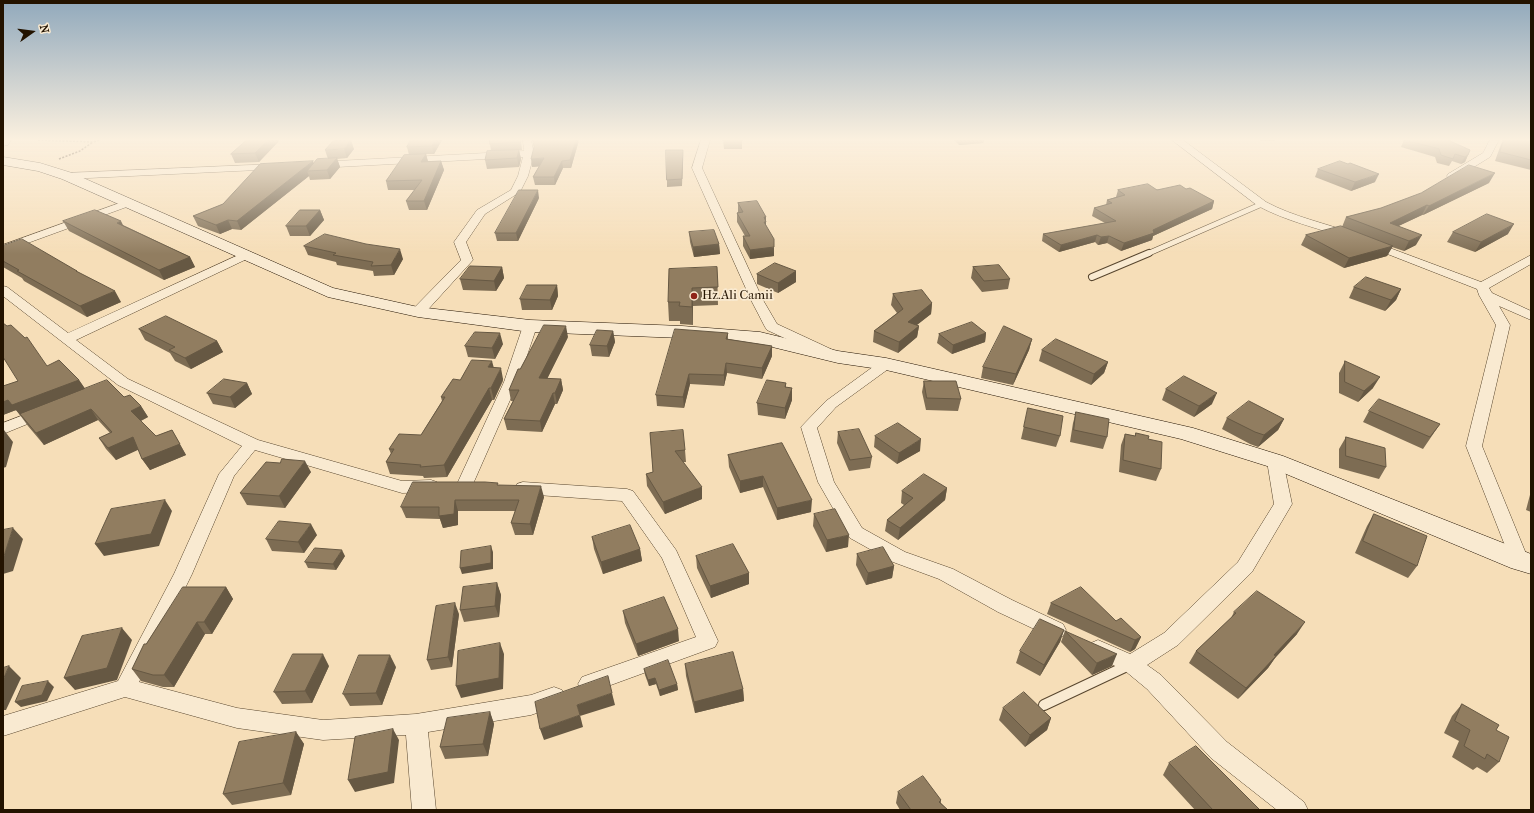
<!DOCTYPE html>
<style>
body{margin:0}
#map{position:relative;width:1534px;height:813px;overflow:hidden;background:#f6deb8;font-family:"IM FELL French Canon",serif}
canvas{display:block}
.frame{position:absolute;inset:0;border:4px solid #231300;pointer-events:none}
.north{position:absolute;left:12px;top:12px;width:40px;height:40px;-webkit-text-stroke:3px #f9ead1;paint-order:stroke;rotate:76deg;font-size:11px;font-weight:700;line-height:16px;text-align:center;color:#231300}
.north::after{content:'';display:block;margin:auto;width:14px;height:18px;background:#231300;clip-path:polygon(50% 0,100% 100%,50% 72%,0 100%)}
</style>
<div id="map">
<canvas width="1534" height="813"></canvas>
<div class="frame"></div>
<div class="north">N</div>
</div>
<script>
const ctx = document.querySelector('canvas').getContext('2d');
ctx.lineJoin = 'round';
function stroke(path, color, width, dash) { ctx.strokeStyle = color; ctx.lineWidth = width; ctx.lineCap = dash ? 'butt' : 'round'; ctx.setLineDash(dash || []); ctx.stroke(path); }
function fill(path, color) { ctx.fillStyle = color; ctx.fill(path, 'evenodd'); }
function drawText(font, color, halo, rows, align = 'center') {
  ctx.font = font + ' "IM FELL French Canon",serif'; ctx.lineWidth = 3.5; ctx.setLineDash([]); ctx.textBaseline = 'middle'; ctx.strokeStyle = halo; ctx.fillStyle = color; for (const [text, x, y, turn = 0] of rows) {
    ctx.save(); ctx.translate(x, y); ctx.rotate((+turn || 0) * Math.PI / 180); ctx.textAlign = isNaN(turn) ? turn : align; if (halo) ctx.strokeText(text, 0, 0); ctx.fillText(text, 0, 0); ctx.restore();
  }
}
const path = new Path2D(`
 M 38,140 L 93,142 L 100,140
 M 59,159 L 80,151 L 93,142`);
const laneFar2 = new Path2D(`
 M 1147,254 L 1262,204`);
const laneFar1 = new Path2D(`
 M 1092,277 L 1149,253`);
const lane = new Path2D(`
 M 1044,705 L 1129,665`);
const street = new Path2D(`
 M 523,140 L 531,140 L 534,154 L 528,176 L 520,192 L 485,214 L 466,242 L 473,260 L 423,315 L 413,315 L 412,312 L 413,309 L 461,260 L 454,242 L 477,210 L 511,190 L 518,176 L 523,157 L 318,168 L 313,165 L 318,162 L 524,151 Z
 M 701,140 L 710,140 L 702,168 L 763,300 L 777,324 L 833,350 L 835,353 L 833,356 L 828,357 L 823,356 L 767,330 L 765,327 L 751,300 L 692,168 Z
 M 1172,140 L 1183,140 L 1266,202 C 1294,217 1325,223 1355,234 L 1357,236 L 1351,239 L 1347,238 C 1317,228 1286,221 1258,206 Z
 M 1490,140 L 1499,140 L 1490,157 L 1456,178 L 1448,178 L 1447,176 L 1448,174 L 1483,153 Z
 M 276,164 L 279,165 L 281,167 L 279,169 L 67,179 L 62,176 L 67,173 Z
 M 128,200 L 132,201 L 133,203 L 132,205 L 3,252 L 3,245 Z
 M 1371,241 L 1481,282 L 1531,255 L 1531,264 L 1489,288 L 1492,293 L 1531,311 L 1531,320 L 1499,306 L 1510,325 L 1482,446 L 1529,561 L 1527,566 L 1520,568 L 1513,566 L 1511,561 L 1466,446 L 1496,325 L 1479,295 L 1477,289 L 1367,246 L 1365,244 L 1367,242 Z
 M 245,252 L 249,254 L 251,256 L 249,258 L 76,340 L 128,379 L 258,440 L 402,481 L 431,480 L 437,482 L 439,486 L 437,490 L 431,492 L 402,493 L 255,450 L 234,476 L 192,574 L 139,682 L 237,708 L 323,720 L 416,714 L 531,695 L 554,687 L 562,690 L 565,697 L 562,704 L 531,715 L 428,732 L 436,810 L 412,810 L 406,735 L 323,740 L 237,728 L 125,697 L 3,736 L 3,716 L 118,681 L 174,574 L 219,474 L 242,446 L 118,385 L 3,296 L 3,286 L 7,287 L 68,333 Z
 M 530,322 L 535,323 L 537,326 L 518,382 L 473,484 L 471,488 L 465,490 L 459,488 L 457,484 L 504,382 L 523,326 L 525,323 Z
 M 886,360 L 891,361 L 893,364 L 891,367 L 836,407 L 817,428 L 834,482 L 862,528 L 905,552 L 953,569 L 1012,600 L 1063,624 L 1066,630 L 1063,636 L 1056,638 L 1049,636 L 998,612 L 939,579 L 893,562 L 850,538 L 818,482 L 801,427 L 826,401 L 881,361 Z
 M 42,408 L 47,410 L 50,413 L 47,416 L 3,434 L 3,423 Z
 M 1275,455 L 1281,457 L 1283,461 L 1292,504 L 1252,572 L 1178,645 L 1147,665 L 1161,675 L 1227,742 L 1304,802 L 1308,810 L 1277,810 L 1211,758 L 1147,689 L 1124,670 L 1091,655 L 1088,649 L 1091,643 L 1098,640 L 1130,654 L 1164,633 L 1238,562 L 1274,504 L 1267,461 L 1269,457 Z
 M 523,482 L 627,489 L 633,491 L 676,550 L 718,641 L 715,647 L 589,693 L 582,691 L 578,684 L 582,677 L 696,637 L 662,558 L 622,501 L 523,494 L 517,492 L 515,488 L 517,484 Z`);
const secondary = new Path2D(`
 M 3,140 L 11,140 L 8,145 L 3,146 Z
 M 3,157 L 40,163 L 72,173 L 333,288 L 418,307 L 530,320 L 682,326 L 760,332 L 838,351 L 886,358 L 1193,428 L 1283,456 L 1531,554 L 1531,574 L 1511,568 L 1267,466 L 1181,439 L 886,370 L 838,363 L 760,344 L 682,338 L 530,332 L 418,317 L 328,297 L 62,179 L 38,171 L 3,165 Z`);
const wall = new Path2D(`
 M 247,140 L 279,140 L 279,141 L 259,162 L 235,163 L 231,154 Z
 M 411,140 L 442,140 L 434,154 L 426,154 L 428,161 L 441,161 L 444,170 L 427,210 L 409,210 L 406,201 L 415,190 L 388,190 L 386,181 L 409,155 L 407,147 Z
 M 521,140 L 522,150 L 519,150 L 521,159 L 519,167 L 487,169 L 485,160 L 491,151 L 490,144 Z
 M 579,140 L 571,168 L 563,168 L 555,185 L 535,185 L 533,177 L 539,166 L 532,167 Z
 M 723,140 L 742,140 L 742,149 L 724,149 Z
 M 954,140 L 984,140 L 983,143 L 959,145 Z
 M 1259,140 L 1275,140 L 1275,141 L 1262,141 Z
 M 1404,140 L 1470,150 L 1465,162 L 1461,164 L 1452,161 L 1449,166 L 1437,163 L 1435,157 L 1401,147 Z
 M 1503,140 L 1531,140 L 1531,170 L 1495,161 L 1501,144 Z
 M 354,149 L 347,158 L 337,159 L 340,167 L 330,179 L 310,180 L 309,176 L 241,230 L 232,229 L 220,234 L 198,226 L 193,216 L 223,204 L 314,163 L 328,159 L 325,150 Z
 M 683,157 L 682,186 L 667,187 L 667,180 Z
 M 1318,169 L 1375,182 L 1351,191 L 1315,177 Z
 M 1489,183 L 1423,215 L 1422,215 L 1398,226 L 1416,245 L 1404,251 L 1392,247 L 1387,256 L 1344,268 L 1301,245 L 1306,235 L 1342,227 L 1346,217 Z
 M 1186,189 L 1214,201 L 1212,209 L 1153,236 L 1152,240 L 1121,251 L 1107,243 L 1098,245 L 1095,242 L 1059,252 L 1042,241 L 1043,234 L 1105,223 L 1092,216 L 1094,208 L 1106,205 L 1107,200 L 1116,197 L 1118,190 Z
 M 539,198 L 518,241 L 497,241 L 495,233 Z
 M 738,203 L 766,217 L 766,225 L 774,256 L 750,259 L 743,246 L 743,236 L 745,236 L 737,222 L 737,213 L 738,212 Z
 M 320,210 L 324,220 L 310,236 L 290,236 L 286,226 Z
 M 63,221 L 123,225 L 190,257 L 195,267 L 164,280 L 69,231 Z
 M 689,232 L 719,244 L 720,254 L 694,257 L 690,242 Z
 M 1453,232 L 1508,234 L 1475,252 L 1447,242 Z
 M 3,246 L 78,272 L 121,302 L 87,317 L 24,281 L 22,278 L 3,267 Z
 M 304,246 L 403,259 L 394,275 L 374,276 L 373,271 L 337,265 L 336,262 L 308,255 Z
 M 502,267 L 504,278 L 496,291 L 463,290 L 460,279 Z
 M 717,267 L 718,305 L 693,306 L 693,325 L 680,324 L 680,321 L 669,321 L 668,302 Z
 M 973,267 L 1010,279 L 1008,289 L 982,292 L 971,278 Z
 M 796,271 L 796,282 L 778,293 L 757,284 L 757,274 Z
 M 557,285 L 558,296 L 552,310 L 522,310 L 520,299 Z
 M 1354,287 L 1401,289 L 1396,300 L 1385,311 L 1349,298 Z
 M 893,294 L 932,303 L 931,314 L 916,325 L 919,326 L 917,337 L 898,353 L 873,342 L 874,331 L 897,313 L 891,305 Z
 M 139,329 L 217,341 L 223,352 L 191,369 L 175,361 L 170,353 L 145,340 Z
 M 613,331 L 615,342 L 609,357 L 592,356 L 590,345 Z
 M 728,333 L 728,339 L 772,346 L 772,356 L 762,379 L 727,373 L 724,386 L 690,384 L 684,408 L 657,406 L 656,395 Z
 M 986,333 L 985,342 L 952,354 L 937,343 L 939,334 Z
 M 568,337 L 547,379 L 561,379 L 563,390 L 557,404 L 555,404 L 542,432 L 507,430 L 504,419 L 513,401 L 511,401 L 509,390 Z
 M 1032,339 L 1029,350 L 1013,385 L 981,378 L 983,367 Z
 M 503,344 L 495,359 L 468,357 L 465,346 Z
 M 1042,350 L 1108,362 L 1104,373 L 1091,385 L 1039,361 Z
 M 1345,361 L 1373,388 L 1358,402 L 1339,393 L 1339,373 Z
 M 47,366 L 79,380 L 85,389 L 124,397 L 141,406 L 148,417 L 141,421 L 156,436 L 172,430 L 186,455 L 150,470 L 142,459 L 138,449 L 116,460 L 106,449 L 99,438 L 110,433 L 98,420 L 44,445 L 28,426 L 20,415 L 16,410 L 3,415 L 3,386 L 18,381 Z
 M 494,367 L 503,379 L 503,381 L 494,400 L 492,400 L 447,477 L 424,478 L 423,476 L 390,474 L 386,462 L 391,454 L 389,449 L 421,435 L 442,401 L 441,397 L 460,380 Z
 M 924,381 L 961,399 L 958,411 L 926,410 L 922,392 Z
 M 247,383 L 252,394 L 235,408 L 213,404 L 207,393 Z
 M 786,383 L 786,387 L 792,388 L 792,400 L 785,419 L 758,415 L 757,403 Z
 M 1166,389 L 1212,404 L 1194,417 L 1162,400 Z
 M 1028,408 L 1060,436 L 1056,447 L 1021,439 Z
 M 1369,411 L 1440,424 L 1423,449 L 1363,422 Z
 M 1076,412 L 1107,437 L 1103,449 L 1070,442 L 1073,423 Z
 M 1227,418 L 1284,419 L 1278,430 L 1258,447 L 1250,444 L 1222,429 Z
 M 838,432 L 872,457 L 870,468 L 849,471 L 837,443 Z
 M 650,433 L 685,450 L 686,462 L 683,462 L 702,499 L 665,514 L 647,486 L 646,474 L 653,472 Z
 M 1136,433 L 1148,439 L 1161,469 L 1156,481 L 1119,472 L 1121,445 L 1125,434 L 1135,436 Z
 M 875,436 L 920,451 L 897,464 L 874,447 Z
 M 1346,437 L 1386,467 L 1379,479 L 1339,468 L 1339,449 Z
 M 782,443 L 811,512 L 777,520 L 763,487 L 740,493 L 729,467 L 728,455 Z
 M 280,463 L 311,472 L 285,508 L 247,505 L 240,493 Z
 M 498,485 L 544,497 L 533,535 L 515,535 L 511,523 L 515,511 L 458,511 L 458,525 L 443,528 L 440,519 L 406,518 L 401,507 Z
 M 947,488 L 945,500 L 898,540 L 885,531 L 887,520 L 904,505 L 901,503 L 902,491 Z
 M 1531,491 L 1531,512 L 1526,510 Z
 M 814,514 L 848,547 L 826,552 L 813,526 Z
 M 1374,514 L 1417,566 L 1408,578 L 1355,553 L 1367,526 Z
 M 317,535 L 304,553 L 272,551 L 266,539 Z
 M 592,537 L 640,549 L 642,561 L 603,574 L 594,549 Z
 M 857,554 L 894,566 L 892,578 L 866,585 L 856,565 Z
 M 345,556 L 336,570 L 308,568 L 305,562 Z
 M 696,556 L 749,573 L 749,584 L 711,598 L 697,568 Z
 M 497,583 L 501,595 L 499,617 L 464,622 L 460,610 Z
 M 226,587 L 233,599 L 212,634 L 205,634 L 174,687 L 163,687 L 141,681 L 132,669 L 146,644 Z
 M 1051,603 L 1116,621 L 1141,637 L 1135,649 L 1130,652 L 1047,614 Z
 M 623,611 L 679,641 L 638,656 L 625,623 Z
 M 1234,612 L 1297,634 L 1275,658 L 1268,668 L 1238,699 L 1189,663 L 1196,651 L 1231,618 Z
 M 459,614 L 452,667 L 431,670 L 427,660 Z
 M 1064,630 L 1060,642 L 1040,676 L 1016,663 L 1020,651 Z
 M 1065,631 L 1112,666 L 1092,675 L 1061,642 Z
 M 685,664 L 743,689 L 744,701 L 695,713 L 686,676 Z
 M 329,666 L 312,703 L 282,704 L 274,692 Z
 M 396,667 L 382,705 L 350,706 L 343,694 Z
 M 644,669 L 677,684 L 678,690 L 660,696 L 656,684 L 649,686 L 645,675 Z
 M 1462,704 L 1496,730 L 1499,762 L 1487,773 L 1477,767 L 1473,770 L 1452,757 L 1459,741 L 1444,733 L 1452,716 Z
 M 1003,708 L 1051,718 L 1047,730 L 1025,747 L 999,720 Z
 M 490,712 L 494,724 L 488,756 L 445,759 L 440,747 Z
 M 296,732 L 304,744 L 291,795 L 232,805 L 223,794 Z
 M 1169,763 L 1260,810 L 1195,810 L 1163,775 Z
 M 898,792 L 941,800 L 941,803 L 948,810 L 900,810 L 896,803 Z`);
const shadedWall = new Path2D(`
 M 268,140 L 279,140 L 279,141 L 259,162 L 255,153 Z
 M 351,140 L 354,149 L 347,158 L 344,149 Z
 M 435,140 L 442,140 L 434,154 L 432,146 Z
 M 576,140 L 579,140 L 571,168 L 570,160 Z
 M 960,140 L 984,140 L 983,143 L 959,145 Z
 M 519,150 L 521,159 L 519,167 L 517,158 Z
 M 426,154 L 428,163 L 421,162 Z
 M 1468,155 L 1465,162 L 1461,164 L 1465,157 Z
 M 337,158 L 340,167 L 330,179 L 327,170 Z
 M 544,158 L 545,166 L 532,167 L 531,159 Z
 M 313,161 L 316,170 L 307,171 L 309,176 L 241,230 L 237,221 Z
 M 441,161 L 444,170 L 427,210 L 424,201 Z
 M 562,161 L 563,168 L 555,185 L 554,177 Z
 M 1495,173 L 1489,183 L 1423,215 L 1429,206 Z
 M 1379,174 L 1375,182 L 1351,191 L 1355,182 Z
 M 538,190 L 539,198 L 518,241 L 516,233 Z
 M 1214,201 L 1212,209 L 1153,236 L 1152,240 L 1121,251 L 1124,243 Z
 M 1427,205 L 1422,215 L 1386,232 L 1390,223 Z
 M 320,210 L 324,220 L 310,236 L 306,226 Z
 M 764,217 L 766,217 L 766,231 Z
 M 228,220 L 232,229 L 220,234 L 216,225 Z
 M 121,221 L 126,231 L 117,223 Z
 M 1514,224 L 1508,234 L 1475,252 L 1481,242 Z
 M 1097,235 L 1095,242 L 1059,252 L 1061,245 Z
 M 1422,235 L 1416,245 L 1404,251 L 1409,241 Z
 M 1109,236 L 1107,243 L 1098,245 L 1101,237 Z
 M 719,244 L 720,254 L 694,257 L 693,247 Z
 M 1393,246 L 1387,256 L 1344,268 L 1349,258 Z
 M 774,247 L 774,256 L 750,259 L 750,250 Z
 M 400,249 L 403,259 L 394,275 L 391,265 Z
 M 190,257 L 195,267 L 164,280 L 159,270 Z
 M 502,267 L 504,278 L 496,291 L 494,281 Z
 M 796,271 L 796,282 L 778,293 L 778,283 Z
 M 557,285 L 558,296 L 552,310 L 550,300 Z
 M 692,288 L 693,306 L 693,325 L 692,307 Z
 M 1401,289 L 1396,300 L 1385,311 L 1391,300 Z
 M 115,291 L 121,302 L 87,317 L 80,306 Z
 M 932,303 L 931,314 L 907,333 L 908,322 Z
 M 566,326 L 568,337 L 542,389 L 539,378 Z
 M 919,326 L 917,337 L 898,353 L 899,342 Z
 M 613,331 L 615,342 L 609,357 L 607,346 Z
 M 500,333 L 503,344 L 495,359 L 492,348 Z
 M 986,333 L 985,342 L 952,354 L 953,345 Z
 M 1032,339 L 1029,350 L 1013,385 L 1016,374 Z
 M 217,341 L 223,352 L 191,369 L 185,358 Z
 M 772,346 L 772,356 L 762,379 L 762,368 Z
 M 492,361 L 495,372 L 488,367 Z
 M 1108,362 L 1104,373 L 1091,385 L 1094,374 Z
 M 726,363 L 727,373 L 724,386 L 724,375 Z
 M 501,368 L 503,379 L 494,400 L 491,388 Z
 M 689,374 L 690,384 L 684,408 L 683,397 Z
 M 1380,377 L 1373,388 L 1358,402 L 1364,391 Z
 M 561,379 L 563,390 L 557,404 L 555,393 Z
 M 79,380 L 86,390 L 20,415 L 12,405 Z
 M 247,383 L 252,394 L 235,408 L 230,397 Z
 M 489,388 L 492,400 L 447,477 L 444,465 Z
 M 792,388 L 792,400 L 785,419 L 785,408 Z
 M 553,393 L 555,404 L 542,432 L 540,421 Z
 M 1217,393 L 1212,404 L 1194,417 L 1199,406 Z
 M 8,400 L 16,410 L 3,415 L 3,402 Z
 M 141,406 L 148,417 L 138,422 L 131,411 Z
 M 91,409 L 98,420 L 44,445 L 36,433 Z
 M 1284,419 L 1278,430 L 1258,447 L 1264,435 Z
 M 4,430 L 13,442 L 6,467 L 3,468 L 3,433 Z
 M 172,430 L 186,455 L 150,470 L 142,459 Z
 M 133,437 L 140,449 L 116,460 L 108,448 Z
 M 921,439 L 920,451 L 897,464 L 899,453 Z
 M 305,461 L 311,472 L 285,508 L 279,496 Z
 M 763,476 L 763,487 L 740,493 L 740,481 Z
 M 541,486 L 544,497 L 533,535 L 530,524 Z
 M 702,487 L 702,499 L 665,514 L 663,502 Z
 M 947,488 L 945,500 L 898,540 L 900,528 Z
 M 165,500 L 172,511 L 159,546 L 104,556 L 95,544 Z
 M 455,500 L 458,511 L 458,525 L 443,528 L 439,516 Z
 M 812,500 L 811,512 L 777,520 L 777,508 Z
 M 311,524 L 317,535 L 304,553 L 298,542 Z
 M 13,528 L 23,539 L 13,571 L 3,574 L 3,559 Z
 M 849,535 L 848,547 L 826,552 L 827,540 Z
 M 491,546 L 493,552 L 493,569 L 462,574 L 460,568 Z
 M 640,549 L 642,561 L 603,574 L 601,562 Z
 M 342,550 L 345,556 L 336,570 L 333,564 Z
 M 894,566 L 892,578 L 866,585 L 868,573 Z
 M 749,573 L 749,584 L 711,598 L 710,586 Z
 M 497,583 L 501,595 L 499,617 L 495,606 Z
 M 226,587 L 233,599 L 212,634 L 204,622 Z
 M 455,603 L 459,614 L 452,667 L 448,657 Z
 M 197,622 L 205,634 L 174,687 L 164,675 Z
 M 1305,622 L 1297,634 L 1275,658 L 1268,668 L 1238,699 L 1246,688 L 1274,655 Z
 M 122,628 L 132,640 L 117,680 L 75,690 L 64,678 Z
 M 678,629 L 679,641 L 638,656 L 636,644 Z
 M 1064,630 L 1060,642 L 1040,676 L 1044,665 Z
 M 1141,637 L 1135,649 L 1130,652 L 1135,640 Z
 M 500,643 L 504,654 L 503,689 L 461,698 L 456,686 Z
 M 323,654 L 329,666 L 312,703 L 305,691 Z
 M 1117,654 L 1112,666 L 1092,675 L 1097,663 Z
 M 390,655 L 396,667 L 382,705 L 376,693 Z
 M 9,666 L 21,678 L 6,710 L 3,710 L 3,680 Z
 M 655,678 L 656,684 L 649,686 L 648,680 Z
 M 48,681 L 54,687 L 47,701 L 21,707 L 15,702 Z
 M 677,684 L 678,690 L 660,696 L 659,690 Z
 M 743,689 L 744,701 L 695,713 L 694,702 Z
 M 612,693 L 615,705 L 580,716 L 577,705 Z
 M 490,712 L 494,724 L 488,756 L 483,744 Z
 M 580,715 L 583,727 L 544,740 L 540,729 Z
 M 1051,718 L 1047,730 L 1025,747 L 1030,735 Z
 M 393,729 L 399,740 L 394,783 L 355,792 L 348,780 Z
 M 296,732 L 304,744 L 291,795 L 283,783 Z`);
const building = new Path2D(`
 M 247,140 L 268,140 L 255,153 L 231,154 Z
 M 351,140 L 344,149 L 325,150 L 333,141 Z
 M 411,140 L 435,140 L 432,146 L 407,147 Z
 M 490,140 L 521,140 L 521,142 L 490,144 Z
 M 533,140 L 576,140 L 570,160 L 562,161 L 554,177 L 533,177 L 544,158 L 531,159 L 534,147 Z
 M 723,140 L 742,140 L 742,141 L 724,141 Z
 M 1404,140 L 1448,140 L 1470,150 L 1468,155 L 1465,157 L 1455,154 L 1453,159 L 1441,155 L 1439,149 Z
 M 1504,140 L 1531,140 L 1531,160 L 1500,152 Z
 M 519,150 L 517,158 L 485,160 L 487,151 Z
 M 666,150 L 683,150 L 682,179 L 667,180 Z
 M 426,154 L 421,162 L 441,161 L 424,201 L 406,201 L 422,180 L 386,181 L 404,155 Z
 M 337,158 L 327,170 L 307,171 L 317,159 Z
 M 313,161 L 237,221 L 228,220 L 216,225 L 193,216 L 223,204 L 260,164 Z
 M 1340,161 L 1348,164 L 1350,163 L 1379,174 L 1355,182 L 1318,169 Z
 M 1469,165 L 1495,173 L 1429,206 L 1427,205 L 1390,223 L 1422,235 L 1409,241 L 1346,217 L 1381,208 L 1421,193 Z
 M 1148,184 L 1157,190 L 1180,185 L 1186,189 L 1190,188 L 1214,201 L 1153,230 L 1154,233 L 1124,243 L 1109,236 L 1101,237 L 1097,235 L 1061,245 L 1043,234 L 1116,221 L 1094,208 L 1112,203 L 1107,200 L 1125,195 L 1118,190 Z
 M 519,190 L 538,190 L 516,233 L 495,233 Z
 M 757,201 L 766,217 L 764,217 L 766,222 L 764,222 L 774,239 L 774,247 L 750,250 L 743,236 L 750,236 L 737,213 L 743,212 L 738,203 Z
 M 95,210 L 121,221 L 117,223 L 190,257 L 159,270 L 63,221 Z
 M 300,210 L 320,210 L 306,226 L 286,226 Z
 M 1487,214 L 1514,224 L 1481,242 L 1453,232 Z
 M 1341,226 L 1393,246 L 1349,258 L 1306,235 Z
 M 714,230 L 719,244 L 693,247 L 689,232 Z
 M 325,234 L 366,244 L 400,249 L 391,265 L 371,266 L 373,262 L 333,255 L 336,253 L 304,246 Z
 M 22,239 L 77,271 L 76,271 L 115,291 L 80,306 L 17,271 L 19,270 L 3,261 L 3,246 Z
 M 775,263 L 796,271 L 778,283 L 757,274 Z
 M 999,265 L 1010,279 L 984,281 L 973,267 Z
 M 470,266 L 502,267 L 494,281 L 460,279 Z
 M 717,267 L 718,287 L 692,288 L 692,307 L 679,306 L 680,302 L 668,302 L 669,269 Z
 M 1366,277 L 1401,289 L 1391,300 L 1354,287 Z
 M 527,285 L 557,285 L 550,300 L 520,299 Z
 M 922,290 L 932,303 L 908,322 L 919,326 L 899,342 L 874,331 L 903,309 L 893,294 Z
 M 166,316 L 217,341 L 185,358 L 169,350 L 175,347 L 139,329 Z
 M 972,322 L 986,333 L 953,345 L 939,334 Z
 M 3,323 L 7,326 L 11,325 L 25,338 L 27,337 L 47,366 L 59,360 L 79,380 L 12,405 L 8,400 L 3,402 L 3,386 L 18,381 L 3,357 Z
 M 544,325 L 566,326 L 539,378 L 561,379 L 555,393 L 553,393 L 540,421 L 504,419 L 519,390 L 509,390 L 518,369 L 520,369 Z
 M 1004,326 L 1032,339 L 1016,374 L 983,367 Z
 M 675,329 L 728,333 L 726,339 L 772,346 L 762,368 L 726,363 L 724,375 L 689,374 L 683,397 L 656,395 Z
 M 597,330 L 613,331 L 607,346 L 590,345 Z
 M 475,332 L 500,333 L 492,348 L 465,346 Z
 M 1056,339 L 1108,362 L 1094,374 L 1042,350 Z
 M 472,360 L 492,361 L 488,367 L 501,368 L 491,388 L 489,388 L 444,465 L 420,467 L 421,465 L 386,462 L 394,449 L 389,449 L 399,434 L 421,435 L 445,397 L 441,397 L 453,379 L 460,380 Z
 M 1345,361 L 1380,377 L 1364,391 L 1345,382 Z
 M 1184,376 L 1217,393 L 1199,406 L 1166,389 Z
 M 224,379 L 247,383 L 230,397 L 207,393 Z
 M 107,380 L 124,397 L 130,395 L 141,406 L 131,411 L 156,436 L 172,430 L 180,444 L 142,459 L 133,437 L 108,448 L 99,438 L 112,432 L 91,409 L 36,433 L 20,414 Z
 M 767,380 L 786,383 L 785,387 L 792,388 L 785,408 L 757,403 Z
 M 924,381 L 956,381 L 961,399 L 927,398 Z
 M 1379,399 L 1440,424 L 1430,437 L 1369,411 Z
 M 1249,401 L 1284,419 L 1264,435 L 1255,432 L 1227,418 Z
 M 1028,408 L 1063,416 L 1060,436 L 1024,427 Z
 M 1076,412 L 1109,419 L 1107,437 L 1074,430 Z
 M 898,423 L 921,439 L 899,453 L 875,436 Z
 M 859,429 L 872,457 L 850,460 L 838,432 Z
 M 683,430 L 685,450 L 675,451 L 702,487 L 663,502 L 646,474 L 653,472 L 650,433 Z
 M 1136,433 L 1149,436 L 1148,439 L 1162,442 L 1161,469 L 1123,460 L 1125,434 L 1135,436 Z
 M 1346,437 L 1385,448 L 1386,467 L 1346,456 Z
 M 782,443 L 812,500 L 777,508 L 763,476 L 740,481 L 728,455 Z
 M 282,459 L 305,461 L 279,496 L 240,493 L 266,462 L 280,463 Z
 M 924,474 L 947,488 L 900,528 L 887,520 L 913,498 L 902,491 Z
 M 413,482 L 485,482 L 498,483 L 497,485 L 541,486 L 530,524 L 511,523 L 519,500 L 455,500 L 454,514 L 439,516 L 439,507 L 401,507 Z
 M 165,500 L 151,534 L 95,544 L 111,509 Z
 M 835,509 L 849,535 L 827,540 L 814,514 Z
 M 1374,514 L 1427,536 L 1417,566 L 1363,541 Z
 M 279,521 L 311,524 L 298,542 L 266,539 Z
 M 630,525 L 640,549 L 601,562 L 592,537 Z
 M 13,528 L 3,559 L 3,530 Z
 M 733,544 L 749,573 L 710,586 L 696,556 Z
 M 491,546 L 491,563 L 460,568 L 461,551 Z
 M 883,547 L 894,566 L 868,573 L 857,554 Z
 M 315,548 L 342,550 L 333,564 L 305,562 Z
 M 497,583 L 495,606 L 460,610 L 463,587 Z
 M 183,587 L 226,587 L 204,622 L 197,622 L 164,675 L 153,675 L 132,669 L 144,644 L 146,644 Z
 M 1081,587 L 1116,621 L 1121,618 L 1141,637 L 1135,640 L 1051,603 Z
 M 1257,591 L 1305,622 L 1274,655 L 1276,656 L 1246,688 L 1196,651 L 1236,613 L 1234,612 Z
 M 664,597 L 678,629 L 636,644 L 623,611 Z
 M 455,603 L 448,657 L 427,660 L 436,606 Z
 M 1040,619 L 1064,630 L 1044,665 L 1020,651 Z
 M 122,628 L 107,668 L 64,678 L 82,636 Z
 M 1065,631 L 1117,654 L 1097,663 Z
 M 500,643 L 499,678 L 456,686 L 458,651 Z
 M 733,652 L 743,689 L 694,702 L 685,664 Z
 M 293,654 L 323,654 L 305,691 L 274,692 Z
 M 359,655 L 390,655 L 376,693 L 343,694 Z
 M 668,660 L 677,684 L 659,690 L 655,678 L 648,680 L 644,669 Z
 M 9,666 L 3,680 L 3,668 Z
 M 608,676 L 612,693 L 577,705 L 580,715 L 540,729 L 535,702 Z
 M 48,681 L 42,695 L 15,702 L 22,686 Z
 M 1024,692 L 1051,718 L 1030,735 L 1003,708 Z
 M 1462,704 L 1499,725 L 1496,730 L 1509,737 L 1499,762 L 1487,754 L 1485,759 L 1464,746 L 1470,730 L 1455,721 Z
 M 490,712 L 483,744 L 440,747 L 447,718 Z
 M 393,729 L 388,772 L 348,780 L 355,737 Z
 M 296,732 L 283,783 L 223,794 L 239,742 Z
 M 1196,746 L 1260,810 L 1213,810 L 1169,763 Z
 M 923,776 L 941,800 L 939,802 L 948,810 L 911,810 L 898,792 Z`);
const markers = [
 [694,296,4,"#8f2418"]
];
const poiNames = [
 ["Hz.Ali Camii",702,296]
];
stroke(laneFar2, '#58462e', 6);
stroke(laneFar1, '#58462e', 8);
stroke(lane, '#58462e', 12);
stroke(street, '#58462e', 1);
stroke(secondary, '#231300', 1);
stroke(path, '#231300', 1.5, [2, 1.5]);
stroke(laneFar2, '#f9ead1', 5);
stroke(laneFar1, '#f9ead1', 6);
stroke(lane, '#f9ead1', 10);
fill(street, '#f9ead1');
fill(secondary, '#f9ead1');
fill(wall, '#7d6c53');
fill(shadedWall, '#665843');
fill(building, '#917d60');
stroke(building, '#665843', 1);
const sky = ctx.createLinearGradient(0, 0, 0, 254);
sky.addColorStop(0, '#91a9bc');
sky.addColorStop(0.55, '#fbf0df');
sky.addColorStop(1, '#fbf0df00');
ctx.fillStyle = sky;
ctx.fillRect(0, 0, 1534, 254);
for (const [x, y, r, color] of markers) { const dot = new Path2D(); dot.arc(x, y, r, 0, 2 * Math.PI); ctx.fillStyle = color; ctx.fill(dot); stroke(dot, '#f9ead1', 1.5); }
drawText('13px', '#231300', '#f9ead1', poiNames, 'left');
</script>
